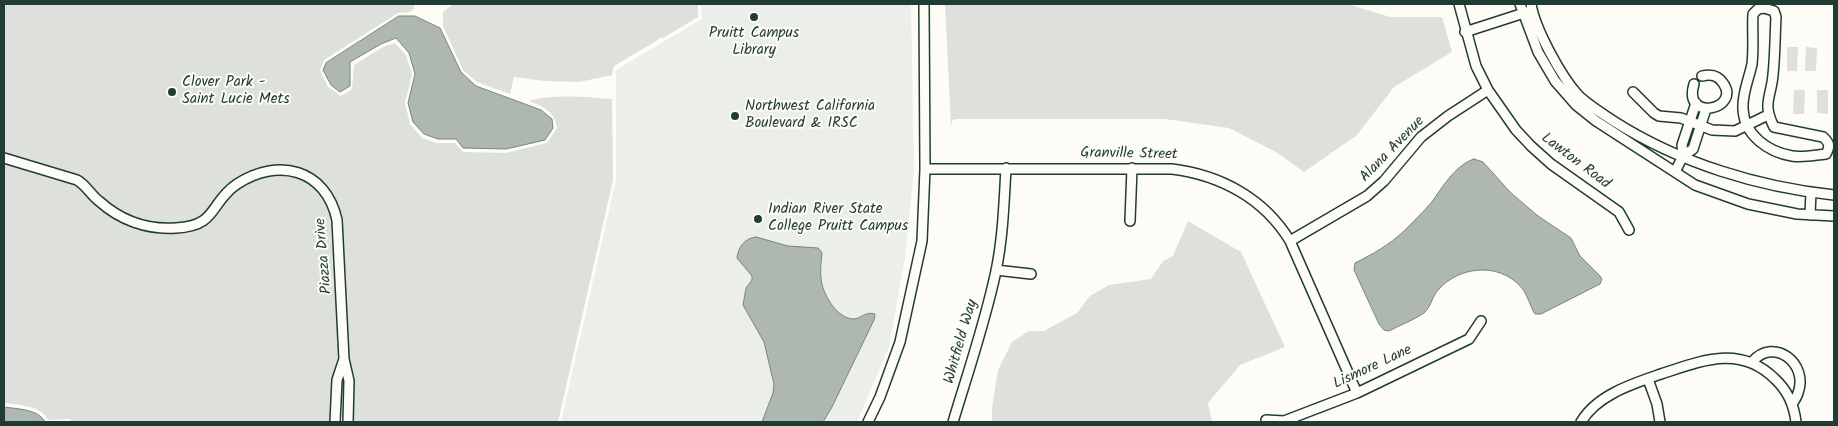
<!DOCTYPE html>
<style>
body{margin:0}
#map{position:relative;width:1838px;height:426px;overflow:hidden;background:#fdfcf7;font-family:Kalam,sans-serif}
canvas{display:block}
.frame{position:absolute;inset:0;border:5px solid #1f3d34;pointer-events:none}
</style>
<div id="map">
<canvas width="1838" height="426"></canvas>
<div class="frame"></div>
</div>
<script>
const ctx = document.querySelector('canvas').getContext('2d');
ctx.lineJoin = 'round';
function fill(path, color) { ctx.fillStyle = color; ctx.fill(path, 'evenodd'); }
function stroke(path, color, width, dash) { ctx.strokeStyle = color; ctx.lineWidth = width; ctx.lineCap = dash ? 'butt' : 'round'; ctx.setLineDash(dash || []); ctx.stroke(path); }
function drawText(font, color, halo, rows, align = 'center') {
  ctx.font = font + ' Kalam,sans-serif'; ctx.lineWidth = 4; ctx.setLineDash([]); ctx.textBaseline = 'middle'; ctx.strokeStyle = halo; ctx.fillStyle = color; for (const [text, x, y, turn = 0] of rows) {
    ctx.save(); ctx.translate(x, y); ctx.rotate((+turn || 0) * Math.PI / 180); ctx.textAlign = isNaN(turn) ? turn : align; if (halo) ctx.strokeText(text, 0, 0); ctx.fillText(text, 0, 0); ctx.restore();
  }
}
const built = new Path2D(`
 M 701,4 L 911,4 L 914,171 L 905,257 L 889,347 L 857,422 L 561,422 L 616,180 L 616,70 L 702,19 Z`);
const green = new Path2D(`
 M 4,4 L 414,4 L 414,9 L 410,12 L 398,13 L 324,60 L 320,70 L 328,87 L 341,96 L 352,89 L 354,65 L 383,47 L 395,43 L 406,55 L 412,74 L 405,103 L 410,124 L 422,138 L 437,143 L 455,143 L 463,152 L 506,153 L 547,143 L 557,128 C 554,111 545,107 529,101 L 531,100 C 558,94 585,97 612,99 L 613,180 L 558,422 L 352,422 L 353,377 L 348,347 L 340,215 L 334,198 L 321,181 L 301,169 L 279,166 L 260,169 L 201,219 L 184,224 L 160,224 L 145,222 L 127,215 L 112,207 L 81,178 L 4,154 Z
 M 453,4 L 698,4 L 698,17 L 663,38 L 658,38 L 658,40 L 614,66 L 612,75 L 579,82 L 545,81 L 514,77 L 510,94 L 477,82 L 463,70 L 443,26 L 443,12 Z
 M 945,4 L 1348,4 L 1390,17 L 1442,17 L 1452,52 L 1394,87 L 1357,135 L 1304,172 L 1276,152 L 1229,128 L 1165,119 L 955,119 L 952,121 L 951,126 Z
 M 1787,47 L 1798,47 L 1797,71 L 1787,71 Z
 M 1806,47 L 1817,48 L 1816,71 L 1805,71 Z
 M 1794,90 L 1805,90 L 1804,114 L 1793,114 Z
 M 1817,90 L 1828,90 L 1828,114 L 1817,113 Z
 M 4,162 L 75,183 C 83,189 87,196 93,202 C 112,220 145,233 170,232 C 183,232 197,231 207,224 C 219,216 223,202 234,192 C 260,170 300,167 322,195 C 328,202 330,211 333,220 L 340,349 L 333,375 L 330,422 L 73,422 L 70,419 L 48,420 C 41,405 18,405 4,403 Z
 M 1188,221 L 1241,252 L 1285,347 L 1240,365 L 1208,403 L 1212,422 L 992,422 L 992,408 L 998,370 L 1012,342 L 1029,331 L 1044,331 L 1077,313 L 1090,296 L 1109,285 L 1151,279 L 1163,261 L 1173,256 Z`);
const water = new Path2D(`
 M 399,16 L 415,16 L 440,28 L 461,72 L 476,86 L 541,110 L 552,119 L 553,128 L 545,140 L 506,149 L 463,148 L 456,139 L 438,139 L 424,134 L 413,122 L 408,103 L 415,74 L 409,53 L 396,38 L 381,44 L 350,62 L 350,86 L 340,92 L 331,85 L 323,70 L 326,63 Z
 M 1474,159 L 1483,162 L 1511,193 L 1538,216 L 1571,238 L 1580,256 L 1600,276 L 1602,279 L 1600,284 L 1541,314 L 1535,314 C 1530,307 1528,295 1521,287 C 1499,262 1459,266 1438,290 C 1432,297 1431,307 1424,313 C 1414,320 1400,325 1389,331 L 1384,330 L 1379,324 L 1354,270 L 1355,263 C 1373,254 1389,245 1404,231 C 1413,222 1423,212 1431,203 C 1442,188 1455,165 1474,159 Z
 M 756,237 L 788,246 L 818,248 L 821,251 L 822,254 C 821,262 820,270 821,278 C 822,293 836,318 853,319 C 861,319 865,311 875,314 L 874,320 L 832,407 L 823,422 L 762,422 L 773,393 L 774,384 L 764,342 L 743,305 L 746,288 L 752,280 L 752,276 L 737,258 C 738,247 745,238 756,237 Z
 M 4,407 C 17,409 39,409 45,422 L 4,422 Z`);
const minor = new Path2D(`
 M 1459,4 L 1476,66 L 1488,90 L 1516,130 L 1531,146 L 1551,164 L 1619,212 L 1629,230
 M 1520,4 L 1538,52 L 1555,81 L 1576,105 L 1596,121 L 1695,185 L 1748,204 L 1797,214 L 1834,216
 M 1531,4 C 1535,29 1561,76 1578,95 C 1588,105 1603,114 1615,122 C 1680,163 1758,187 1834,195
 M 1764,8 L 1774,11 L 1776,17 C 1775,36 1775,56 1773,75 C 1771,98 1762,103 1774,127 L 1823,137 C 1830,143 1830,147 1826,154 C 1815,155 1803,158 1792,156 C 1768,152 1744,135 1743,109 C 1742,93 1749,79 1752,64 C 1754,47 1752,30 1753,14 L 1758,9 Z
 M 1465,32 L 1527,12
 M 1694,84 C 1682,123 1742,109 1723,83 C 1718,75 1711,74 1702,76
 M 1633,92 L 1654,113 L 1659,116 L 1681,118 L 1712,130 L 1735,131 L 1768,115
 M 1683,156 L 1693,149 L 1706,109
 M 4,158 L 77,180 C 86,185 91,195 99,201 C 120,220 147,230 176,228 C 218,226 209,203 237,184 C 278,157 326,169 337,220 L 344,359 L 349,381 L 348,422
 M 925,169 L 1172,169 C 1220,175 1264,198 1290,241 L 1357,393
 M 1675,172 L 1683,156 L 1682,145 L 1696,103
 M 1810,215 L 1811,192
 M 1130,221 L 1132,168
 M 1290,241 L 1367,196 L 1384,181 L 1421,137 L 1448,116 L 1488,90
 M 996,270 L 1031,274
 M 1752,362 C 1774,336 1809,364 1798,393 C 1797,397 1794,401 1792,404
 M 1648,379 L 1657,404 L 1660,422
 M 1266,420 L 1284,421 L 1357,393 L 1469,339 L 1481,321
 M 335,422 L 337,380 L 344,359
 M 868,422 L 880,397 L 900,342 L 922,241 L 925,169 L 924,4
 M 953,422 C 968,372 985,323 996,271 C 1003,237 1004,203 1006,168
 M 1581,422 C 1597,395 1632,384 1661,374 C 1701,361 1740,344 1775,379 C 1787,390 1794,405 1796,422`);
const markers = [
 [754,17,5,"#1f3d34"],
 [172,92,5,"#1f3d34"],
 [735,116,5,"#1f3d34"],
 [758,219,5,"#1f3d34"]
];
const poiNames = [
 ["Pruitt Campus",754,34,"center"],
 ["Library",754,51,"center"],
 ["Clover Park -",182,83],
 ["Saint Lucie Mets",182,100],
 ["Northwest California",745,107],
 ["Boulevard & IRSC",745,124],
 ["Indian River State",768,210],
 ["College Pruitt Campus",768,227]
];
const streetNames = [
 ["Alana Avenue",1393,150,-46],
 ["Granville Street",1129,155,1],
 ["Lawton Road",1575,162,37],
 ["Piazza Drive",325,256,-95],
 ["Whitfield Way",962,342,-74],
 ["Lismore Lane",1373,368,-25]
];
fill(built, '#eceee9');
fill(green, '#dde0db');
fill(water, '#aeb8b1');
stroke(water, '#75877f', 1);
stroke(minor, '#1f3d34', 12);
stroke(minor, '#fdfcf7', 9);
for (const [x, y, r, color] of markers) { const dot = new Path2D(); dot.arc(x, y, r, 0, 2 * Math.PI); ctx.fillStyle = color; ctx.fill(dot); stroke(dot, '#fdfcf7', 2); }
drawText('15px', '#1f3d34', '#fdfcf7', poiNames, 'left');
drawText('15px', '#1f3d34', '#fdfcf7', streetNames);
</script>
